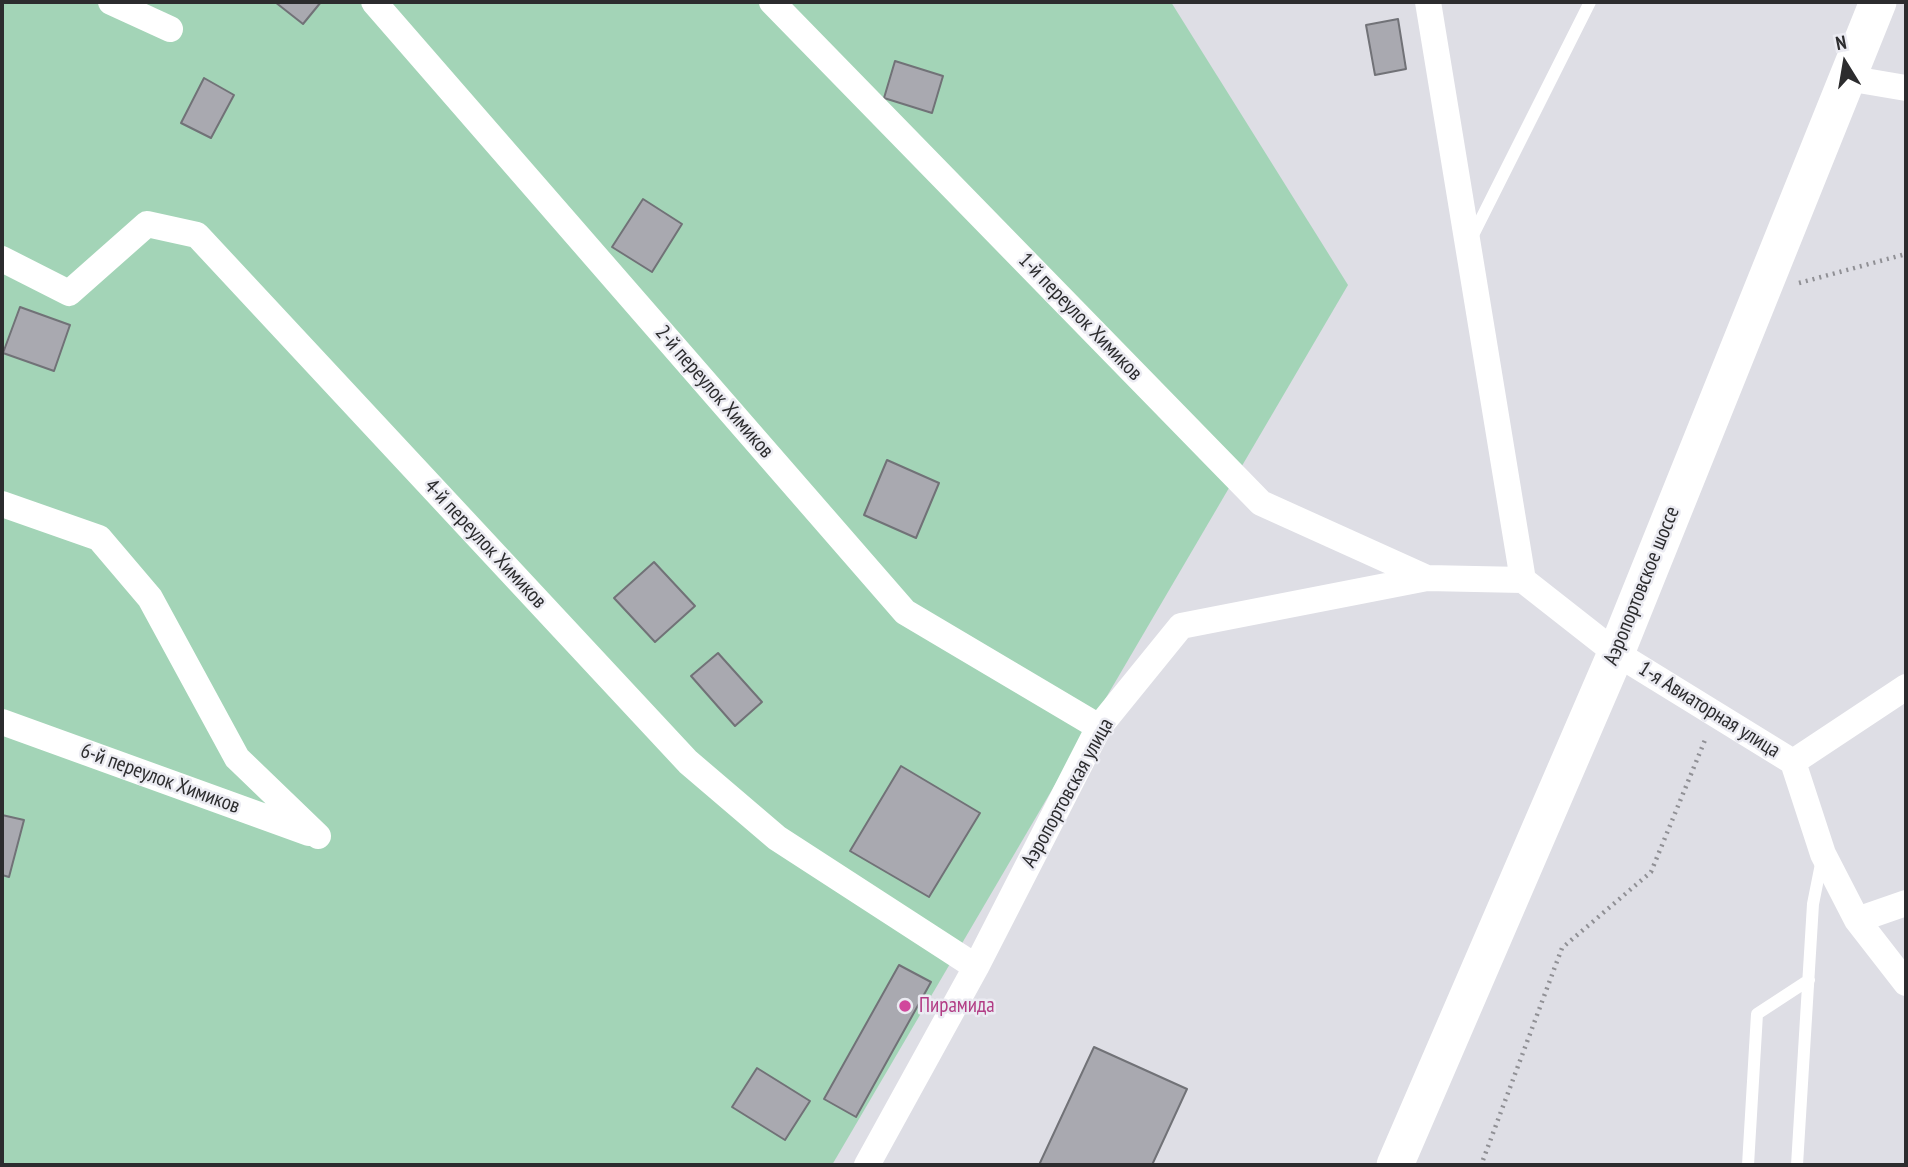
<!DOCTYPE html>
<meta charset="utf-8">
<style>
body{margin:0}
#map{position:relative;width:1908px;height:1167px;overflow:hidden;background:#dedee5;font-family:"PT Sans Narrow",sans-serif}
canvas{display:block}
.frame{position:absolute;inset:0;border:4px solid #2c2c2e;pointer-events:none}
.north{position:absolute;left:1810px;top:28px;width:70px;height:70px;-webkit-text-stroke:5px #ebebf2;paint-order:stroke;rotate:349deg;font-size:19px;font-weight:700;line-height:28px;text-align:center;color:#2c2c2e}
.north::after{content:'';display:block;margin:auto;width:24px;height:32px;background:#2c2c2e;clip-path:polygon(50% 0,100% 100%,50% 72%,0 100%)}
</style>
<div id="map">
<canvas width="1908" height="1167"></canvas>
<div class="frame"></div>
<div class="north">N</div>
</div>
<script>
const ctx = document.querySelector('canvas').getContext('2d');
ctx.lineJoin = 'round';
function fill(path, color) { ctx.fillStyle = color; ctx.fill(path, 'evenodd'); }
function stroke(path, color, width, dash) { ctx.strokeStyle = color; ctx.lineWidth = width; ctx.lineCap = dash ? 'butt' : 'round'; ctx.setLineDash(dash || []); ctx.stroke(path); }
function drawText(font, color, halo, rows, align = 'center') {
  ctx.font = font + ' "PT Sans Narrow",sans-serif'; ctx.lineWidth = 5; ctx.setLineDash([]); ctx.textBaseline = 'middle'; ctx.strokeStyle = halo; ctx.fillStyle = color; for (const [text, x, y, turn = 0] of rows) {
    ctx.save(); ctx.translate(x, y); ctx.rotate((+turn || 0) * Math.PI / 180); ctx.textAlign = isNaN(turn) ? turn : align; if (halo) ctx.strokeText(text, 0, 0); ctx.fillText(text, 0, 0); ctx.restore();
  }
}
const green = new Path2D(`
 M 2,2 L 1171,2 L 1348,285 L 832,1165 L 2,1165 Z`);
const building = new Path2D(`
 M 275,2 L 321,2 L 303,24 Z
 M 1398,19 L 1406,69 L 1375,75 L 1366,25 Z
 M 895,61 L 943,76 L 932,113 L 884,98 Z
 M 204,78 L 234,95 L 211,138 L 181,123 Z
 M 643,199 L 682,224 L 652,272 L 612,247 Z
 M 20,307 L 70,325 L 54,371 L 3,353 Z
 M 887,460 L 939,483 L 916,538 L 864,515 Z
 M 654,562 L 695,606 L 655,642 L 614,598 Z
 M 718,653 L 762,702 L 735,726 L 691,676 Z
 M 901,766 L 980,813 L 929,897 L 850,851 Z
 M 2,815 L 24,820 L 9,877 L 2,875 Z
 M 899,965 L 931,982 L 856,1117 L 824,1099 Z
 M 1094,1047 L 1187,1089 L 1152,1165 L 1039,1165 Z
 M 757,1068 L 810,1101 L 785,1140 L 732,1107 Z`);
const path = new Path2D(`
 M 1799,283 L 1906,254
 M 1483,1160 L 1562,948 L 1651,872 L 1705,740`);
const service = new Path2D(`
 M 1471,239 L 1590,2
 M 1748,1165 L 1757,1014 L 1809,980
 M 1797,1165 L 1813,904 L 1822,859`);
const minor = new Path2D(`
 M 111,2 L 170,29
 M 374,2 L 905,612 L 1099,727
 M 772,2 L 1261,503 L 1427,578
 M 1428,2 L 1523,580 L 1616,653 L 1793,762 L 1906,687
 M 1847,78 L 1906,88
 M 2,259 L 69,293 L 147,224 L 197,235 L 688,762 L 777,838 L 976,967
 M 2,504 L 99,538 L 150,598 L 237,758 L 318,836
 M 2,722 L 309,833
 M 1793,762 L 1823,854 L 1857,920 L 1906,983
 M 1857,920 L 1906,903
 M 867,1165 L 976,967 L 1099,727 L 1181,626 L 1427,578 L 1523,580`);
const secondary = new Path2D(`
 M 1395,1165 L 1616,653 L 1878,2`);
const markers = [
 [905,1006,7,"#d1479c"]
];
const streetNames = [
 ["1-й переулок Химиков",1080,317,46],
 ["2-й переулок Химиков",714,392,49],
 ["4-й переулок Химиков",485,544,47],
 ["Аэропортовское шоссе",1642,586,-68],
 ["1-я Авиаторная улица",1709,710,32],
 ["6-й переулок Химиков",160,779,20],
 ["Аэропортовская улица",1068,793,-61]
];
const hotelNames = [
 ["Пирамида",919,1006]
];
fill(green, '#a3d4b7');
fill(building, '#a9a9b0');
stroke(building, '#717277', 2);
stroke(path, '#909095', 4.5, [2, 5]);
stroke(service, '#fff', 12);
stroke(minor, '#fff', 26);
stroke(secondary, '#fff', 37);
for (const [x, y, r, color] of markers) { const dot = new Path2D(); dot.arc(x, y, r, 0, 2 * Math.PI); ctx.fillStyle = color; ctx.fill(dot); stroke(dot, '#ebebf2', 2.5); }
drawText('21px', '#2c2c2e', '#ebebf2', streetNames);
drawText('21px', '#b23c85', '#ebebf2', hotelNames, 'left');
</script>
